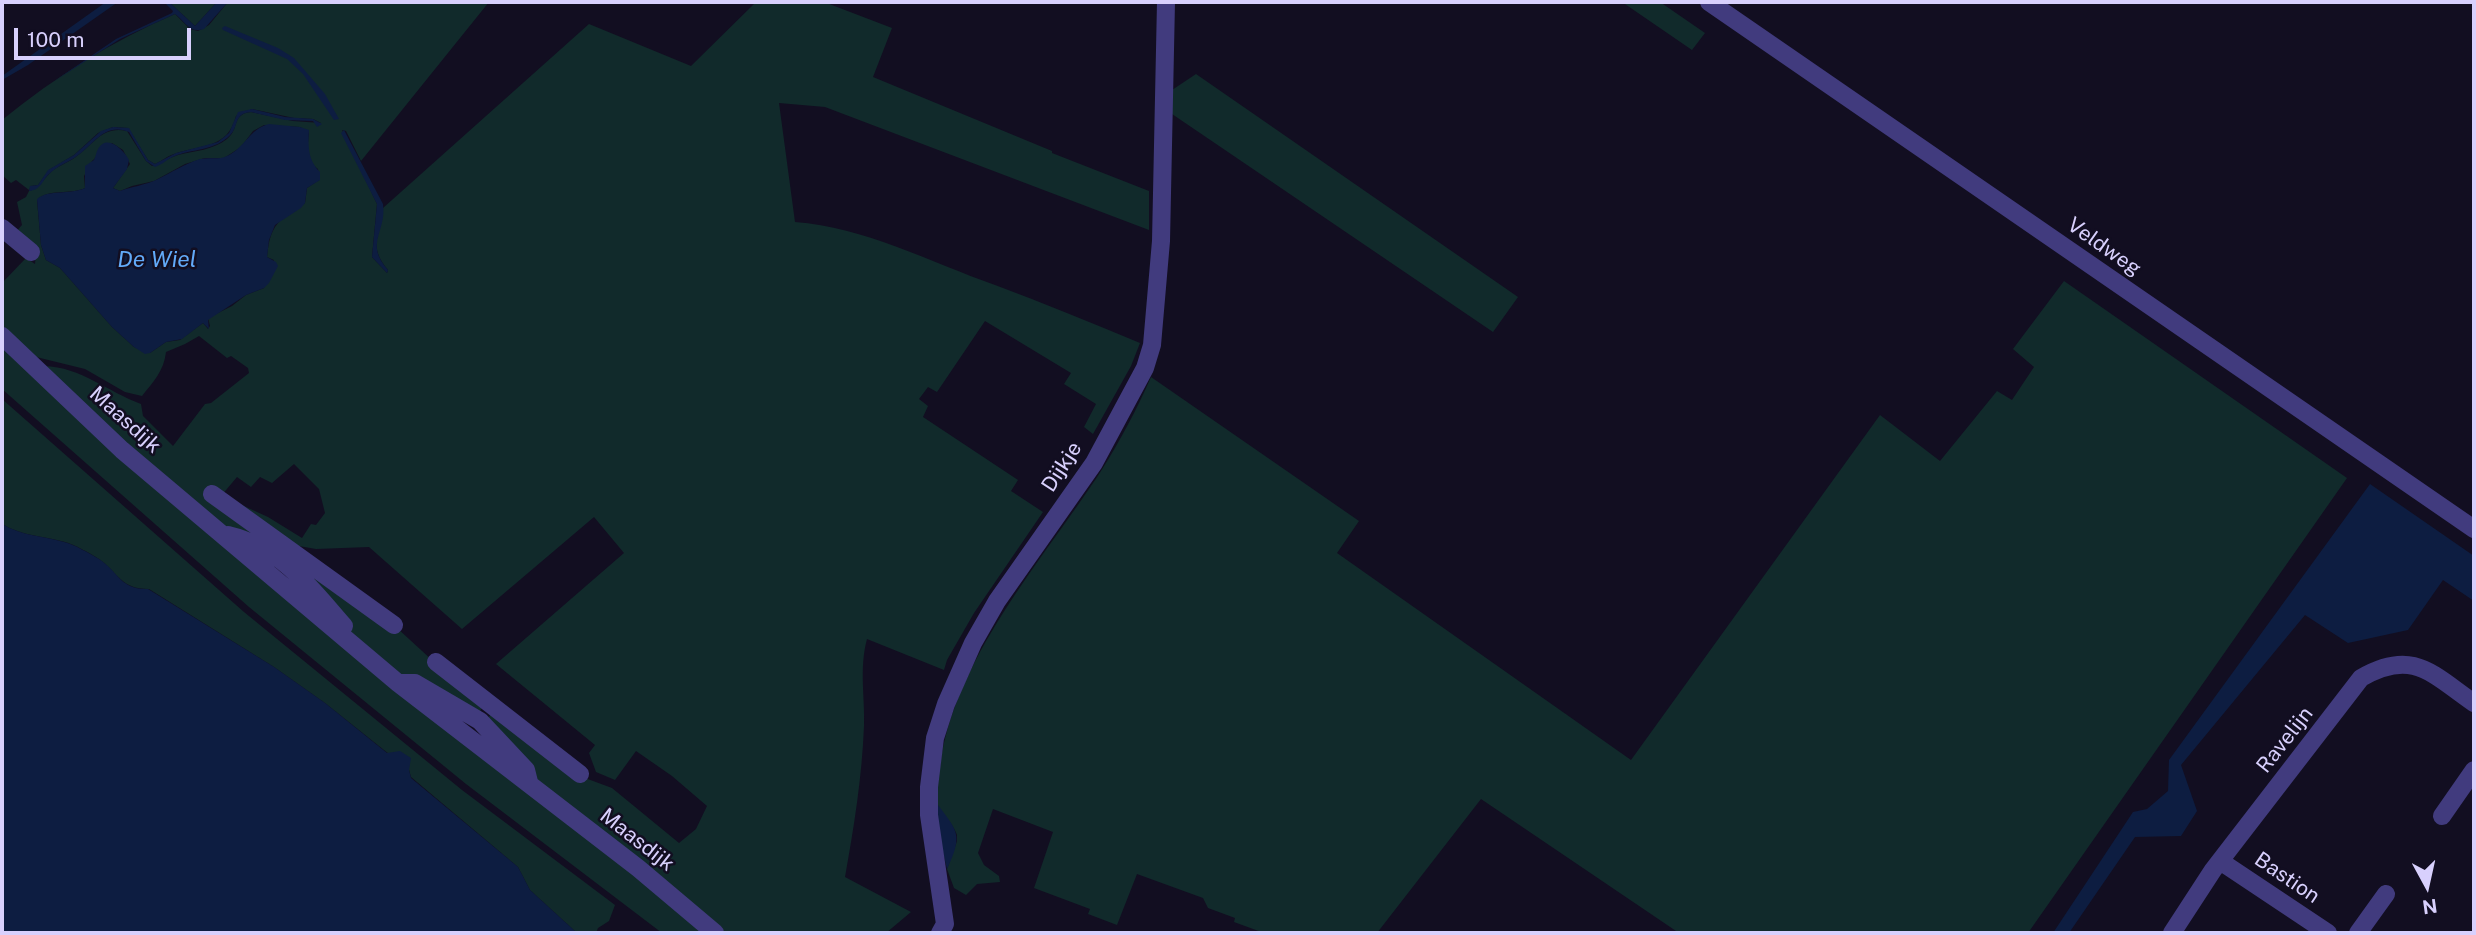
<!DOCTYPE html>
<style>
body{margin:0}
#map{position:relative;width:2476px;height:935px;overflow:hidden;background:#120e21;font-family:"Public Sans",sans-serif}
canvas{display:block}
.frame{position:absolute;inset:0;border:4px solid #d8d0fd;pointer-events:none}
.north{position:absolute;left:2392px;top:851px;width:70px;height:70px;-webkit-text-stroke:5px #120e21;paint-order:stroke;rotate:172deg;font-size:19px;font-weight:700;line-height:28px;text-align:center;color:#d8d0fd}
.north::after{content:'';display:block;margin:auto;width:24px;height:32px;background:#d8d0fd;clip-path:polygon(50% 0,100% 100%,50% 72%,0 100%)}
.scale{position:absolute;left:14px;top:28px;width:177px;height:32px;box-sizing:border-box;border:4px solid #d8d0fd;border-top:0;padding-left:9px;font-size:21px;line-height:24px;white-space:nowrap;color:#d8d0fd;-webkit-text-stroke:5px #120e21;paint-order:stroke}
</style>
<div id="map">
<canvas width="2476" height="935"></canvas>
<div class="frame"></div>
<div class="north">N</div>
<div class="scale">100 m</div>
</div>
<script>
const ctx = document.querySelector('canvas').getContext('2d');
ctx.lineJoin = 'round';
function fill(path, color) { ctx.fillStyle = color; ctx.fill(path, 'evenodd'); }
function stroke(path, color, width, dash) { ctx.strokeStyle = color; ctx.lineWidth = width; ctx.lineCap = dash ? 'butt' : 'round'; ctx.setLineDash(dash || []); ctx.stroke(path); }
function drawText(font, color, halo, rows, align = 'center') {
  ctx.font = font + ' "Public Sans",sans-serif'; ctx.lineWidth = 5; ctx.setLineDash([]); ctx.textBaseline = 'middle'; ctx.strokeStyle = halo; ctx.fillStyle = color; for (const [text, x, y, turn = 0] of rows) {
    ctx.save(); ctx.translate(x, y); ctx.rotate((+turn || 0) * Math.PI / 180); ctx.textAlign = isNaN(turn) ? turn : align; if (halo) ctx.strokeText(text, 0, 0); ctx.fillText(text, 0, 0); ctx.restore();
  }
}
const green = new Path2D(`
 M 169,2 L 217,2 L 195,26 Z
 M 228,2 L 489,2 L 361,161 L 346,131 L 342,130 L 377,204 L 372,257 L 387,273 L 388,270 C 367,245 381,236 383,208 L 589,24 L 691,66 L 756,2 L 824,2 L 892,28 L 873,77 L 1052,151 L 1052,153 L 1149,191 L 1149,230 L 825,107 L 779,103 L 795,222 C 864,227 930,262 995,285 C 1043,303 1092,323 1140,343 L 1131,366 L 1093,434 L 1084,427 L 1096,404 L 1064,384 L 1071,373 L 985,321 L 937,392 L 928,387 L 919,399 L 928,406 L 923,417 L 1018,480 L 1011,491 L 1043,512 L 974,613 L 947,660 L 944,670 L 867,639 C 859,669 865,695 864,726 C 862,777 854,827 845,877 L 911,912 L 886,933 L 725,933 L 712,920 L 535,785 L 487,719 L 492,713 L 585,778 L 612,788 L 679,843 L 696,829 L 707,806 L 672,776 L 636,751 L 615,780 L 596,772 L 589,753 L 595,745 L 496,664 L 624,553 L 594,517 L 462,629 L 369,547 L 316,549 L 293,545 L 233,501 L 268,517 L 302,538 L 311,524 L 316,525 L 325,513 L 319,489 L 294,464 L 272,483 L 260,477 L 251,487 L 237,477 L 221,496 L 293,557 L 227,531 L 84,409 L 44,366 C 81,367 108,392 141,404 L 143,416 L 173,446 L 205,404 L 211,403 L 249,373 L 248,368 L 231,356 L 227,358 L 199,336 L 185,344 L 166,352 C 164,371 153,382 142,396 L 125,392 L 85,369 L 28,355 L 2,328 L 2,283 L 26,258 L 35,264 L 36,253 L 14,234 L 22,225 L 17,202 L 26,197 L 29,191 C 40,188 41,182 49,174 C 56,166 68,163 77,156 C 95,143 102,126 127,131 L 146,161 L 152,166 C 161,163 169,158 178,155 C 195,151 213,150 227,139 C 240,129 231,114 251,112 L 293,121 L 321,123 L 313,119 L 294,118 L 252,109 L 236,116 C 227,150 201,144 174,154 C 167,156 162,161 155,164 L 148,160 L 128,128 L 113,127 L 98,133 L 74,155 L 49,170 L 38,185 L 31,186 L 29,190 L 16,180 L 11,183 L 2,175 L 2,120 C 55,77 112,41 175,14 L 190,29 L 198,31 L 209,25 ZM 264,125 L 300,127 L 309,133 C 307,146 307,162 318,169 L 319,180 L 307,188 L 305,203 C 279,220 270,224 267,257 L 274,260 L 264,288 L 246,295 L 232,306 L 208,318 L 210,326 L 208,329 L 203,323 L 180,340 L 166,342 L 150,353 L 134,347 L 112,327 L 60,268 L 46,260 L 41,245 L 37,200 C 49,188 70,195 85,188 L 84,176 L 92,161 L 112,143 L 123,150 L 130,164 L 113,188 L 120,191 L 132,186 L 154,181 L 185,164 L 205,158 L 224,158 L 241,147 L 253,131 Z
 M 1622,2 L 1660,2 L 1705,33 L 1692,50 Z
 M 1196,74 L 1518,297 L 1493,332 L 1172,114 L 1172,90 Z
 M 2064,281 L 2347,478 L 2028,933 L 1679,933 L 1481,799 L 1377,933 L 1264,933 L 1234,922 L 1235,918 L 1208,908 L 1203,898 L 1137,874 L 1117,925 L 1088,914 L 1090,909 L 1034,888 L 1053,832 L 993,809 L 978,853 L 984,865 L 999,876 L 1000,882 L 977,884 L 966,895 L 954,888 L 947,869 L 957,841 L 957,835 C 953,822 937,811 936,799 C 935,789 938,777 940,767 C 953,660 1043,560 1101,471 C 1120,441 1137,409 1151,377 L 1359,521 L 1337,553 L 1631,760 L 1880,415 L 1940,461 L 1997,391 L 2012,400 L 2034,367 L 2013,349 Z
 M 2,346 L 708,933 L 662,933 L 466,784 L 249,607 L 2,389 Z
 M 2,399 L 244,612 L 462,790 L 615,905 L 609,921 L 598,928 L 596,933 L 577,933 L 530,890 L 518,867 L 411,777 L 409,770 L 325,703 L 274,667 L 149,589 C 120,589 119,573 99,559 C 90,553 75,545 65,542 C 43,536 22,536 2,524 Z
 M 302,566 L 397,628 L 482,706 L 480,712 L 394,675 L 353,638 Z`);
const water = new Path2D(`
 M 106,2 L 118,2 L 28,65 L 2,80 L 2,76 Z
 M 164,2 L 169,2 L 195,26 L 217,2 L 228,2 L 204,29 C 189,34 185,21 175,14 L 120,39 L 53,82 L 116,39 L 172,13 L 173,11 Z
 M 225,26 L 278,48 L 294,58 L 325,94 L 339,119 L 334,120 L 303,74 L 287,59 L 223,30 L 222,28 Z
 M 252,109 L 285,117 L 313,119 L 322,124 L 317,127 L 313,121 L 285,120 L 251,112 C 231,114 241,128 227,138 C 211,151 192,149 175,156 C 167,159 162,165 155,167 L 146,161 L 129,132 C 105,122 95,143 77,156 C 69,162 57,166 49,174 C 42,181 41,190 29,191 L 30,186 L 38,185 L 48,170 L 74,155 L 101,131 L 113,127 L 129,128 L 148,160 L 155,164 L 176,153 L 218,142 L 229,133 L 238,112 Z
 M 269,124 L 300,127 L 309,130 C 308,147 308,160 320,172 L 320,180 L 307,188 L 305,203 L 301,208 L 275,225 L 269,240 L 267,257 L 276,262 L 278,266 L 269,283 L 264,288 L 246,295 L 208,320 L 209,329 L 203,323 L 182,339 L 166,342 L 150,353 L 145,354 L 134,347 L 112,327 L 60,268 L 46,260 L 41,245 L 37,199 C 49,189 70,195 85,188 L 85,166 L 94,160 C 96,156 96,152 98,149 C 107,133 124,150 129,160 L 127,169 L 113,188 L 120,191 C 131,187 145,185 156,180 C 171,173 184,164 200,159 C 209,157 219,160 227,156 C 245,148 249,129 269,124 Z
 M 344,130 L 383,204 C 387,232 364,243 388,270 L 387,273 L 372,257 L 377,204 L 341,133 Z
 M 2370,484 L 2474,556 L 2474,601 L 2443,580 L 2408,630 L 2348,643 L 2305,615 L 2181,765 L 2197,811 L 2181,836 L 2135,837 L 2069,933 L 2053,933 L 2133,812 L 2147,809 L 2168,791 L 2169,760 Z
 M 2,524 C 22,536 43,536 64,542 C 75,545 89,553 99,559 C 119,572 120,590 148,589 L 274,667 L 325,703 L 387,753 L 400,751 L 411,758 L 409,770 L 411,778 L 518,867 L 530,890 L 577,933 L 2,933 Z
 M 935,801 C 957,831 964,833 947,869 L 940,840 Z`);
const minor = new Path2D(`
 M 1709,2 L 2474,529
 M 2,228 L 31,252
 M 2,336 L 122,450 L 398,683 L 638,868 L 715,933
 M 212,494 L 394,625
 M 228,535 C 282,548 309,586 344,626
 M 436,662 L 580,774
 M 399,683 L 415,683 L 480,721 L 526,770 L 529,782
 M 2442,816 L 2474,770
 M 2220,861 L 2328,933
 M 940,933 L 945,924 L 929,815 L 929,787 L 935,738 L 946,704 L 973,643 L 997,601 L 1094,463 L 1145,368 L 1152,345 L 1161,241 L 1166,2
 M 2172,933 L 2213,870 L 2361,678 C 2413,648 2432,674 2474,703
 M 2358,933 L 2386,894`);
const streetNames = [
 ["Veldweg",2104,247,35],
 ["Maasdijk",125,420,42],
 ["Dijkje",1062,467,-57],
 ["Ravelijn",2285,740,-52],
 ["Maasdijk",637,840,38],
 ["Bastion",2287,878,34]
];
const waterNames = [
 ["De Wiel",157,260]
];
fill(green, '#112a2b');
fill(water, '#0d1d41');
stroke(minor, '#413b7e', 18);
drawText('21px', '#d8d0fd', '#120e21', streetNames);
drawText('italic 23px', '#62aaf9', '#120e21', waterNames);
</script>
